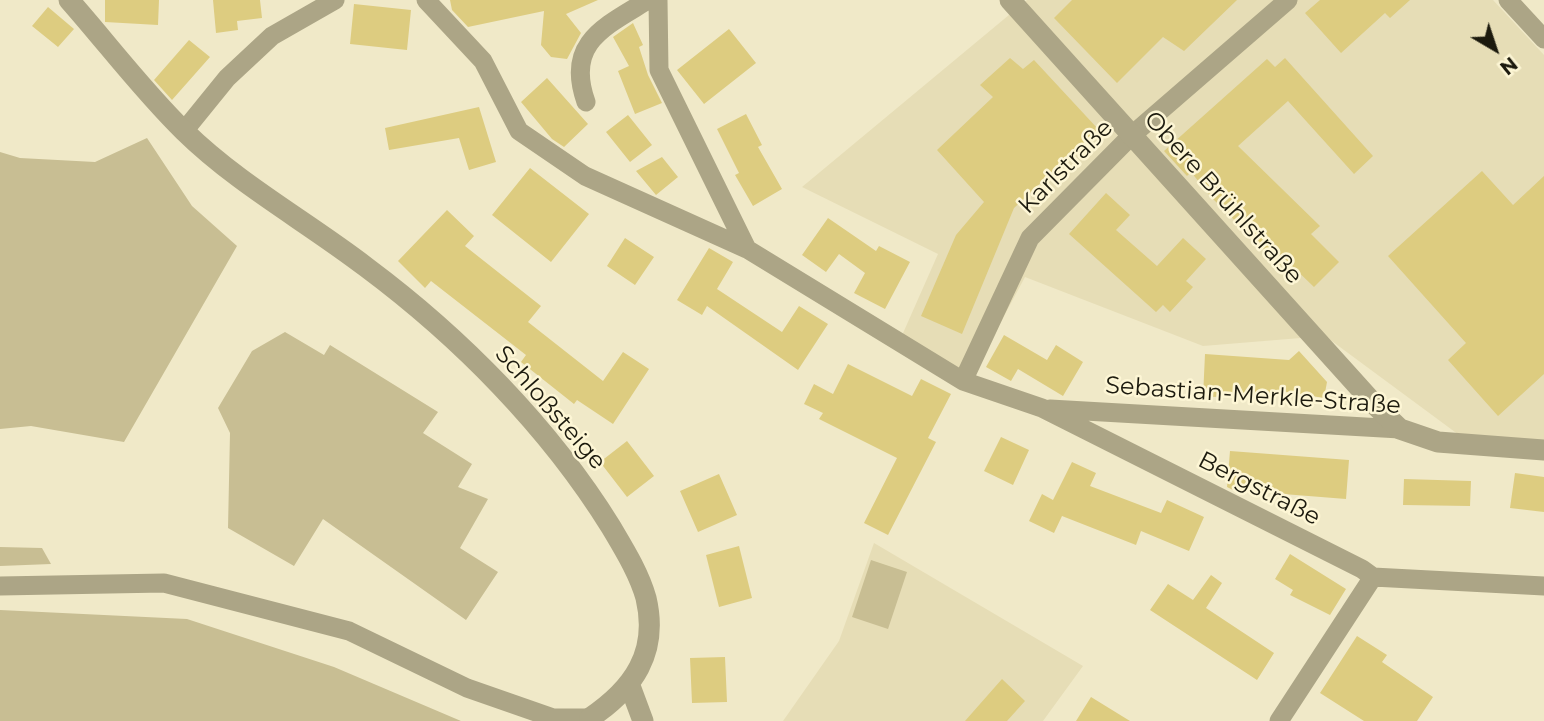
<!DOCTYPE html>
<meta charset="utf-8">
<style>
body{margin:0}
#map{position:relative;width:1544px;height:721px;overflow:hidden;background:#f0e9c8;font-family:Montserrat,sans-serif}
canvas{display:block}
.north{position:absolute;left:1460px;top:14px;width:70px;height:70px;-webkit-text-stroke:5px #fdf6d5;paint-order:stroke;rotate:141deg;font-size:19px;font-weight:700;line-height:28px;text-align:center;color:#1c1a0e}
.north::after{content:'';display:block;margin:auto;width:24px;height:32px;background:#1c1a0e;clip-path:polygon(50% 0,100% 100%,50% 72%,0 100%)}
</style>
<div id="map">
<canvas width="1544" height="721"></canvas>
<div class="north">N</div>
</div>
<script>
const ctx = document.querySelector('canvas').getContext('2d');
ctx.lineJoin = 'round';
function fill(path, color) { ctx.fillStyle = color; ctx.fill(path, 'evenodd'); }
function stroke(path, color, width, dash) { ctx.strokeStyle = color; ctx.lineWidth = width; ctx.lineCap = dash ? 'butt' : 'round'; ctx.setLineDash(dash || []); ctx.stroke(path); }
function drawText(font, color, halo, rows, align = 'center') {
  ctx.font = font + ' Montserrat,sans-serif'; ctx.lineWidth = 5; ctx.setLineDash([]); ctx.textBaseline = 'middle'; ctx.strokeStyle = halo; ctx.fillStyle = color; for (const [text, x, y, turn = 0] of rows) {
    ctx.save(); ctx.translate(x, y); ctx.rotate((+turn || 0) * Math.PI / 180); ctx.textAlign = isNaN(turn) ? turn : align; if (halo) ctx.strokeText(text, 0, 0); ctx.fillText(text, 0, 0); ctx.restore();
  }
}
const built = new Path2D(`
 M 1027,0 L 1493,0 L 1544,55 L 1544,455 L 1478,449 L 1325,336 L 1203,346 L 1025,277 L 966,387 L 896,349 L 938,254 L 802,187 Z
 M 874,543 L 1083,666 L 1043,721 L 783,721 L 839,641 Z`);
const green = new Path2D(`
 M 147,138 L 192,206 L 237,246 L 124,442 L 31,426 L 0,429 L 0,152 L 20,158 L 95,162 Z
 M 285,332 L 324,355 L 330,345 L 438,412 L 423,433 L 472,464 L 458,487 L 488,499 L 460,548 L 498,572 L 466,620 L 323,519 L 294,566 L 228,528 L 230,433 L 218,408 L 252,351 Z
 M 0,547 L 42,548 L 51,564 L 0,566 Z
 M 871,560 L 907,572 L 888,629 L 852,617 Z
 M 0,610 L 187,619 L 334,667 L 461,721 L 0,721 Z`);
const building = new Path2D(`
 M 105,0 L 159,0 L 158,25 L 105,22 Z
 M 213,0 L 260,0 L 262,18 L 237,21 L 238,30 L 216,33 Z
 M 450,0 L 598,0 L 566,14 L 581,33 L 567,59 L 551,57 L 541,45 L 544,11 L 468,27 L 452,10 Z
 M 1072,0 L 1237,0 L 1184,51 L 1163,37 L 1117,83 L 1054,18 Z
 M 1320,0 L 1410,0 L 1390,18 L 1385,13 L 1341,53 L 1305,13 Z
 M 354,4 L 411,10 L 407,50 L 350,44 Z
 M 48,7 L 74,29 L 58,47 L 32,26 Z
 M 633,23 L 643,45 L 639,47 L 648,75 L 662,103 L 635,114 L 618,71 L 629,66 L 613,37 Z
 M 729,29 L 756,63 L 704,104 L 677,70 Z
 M 189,40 L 210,57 L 172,100 L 154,80 Z
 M 1010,58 L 1023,69 L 1034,60 L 1098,129 L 1014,208 L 962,334 L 921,316 L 956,235 L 984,202 L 937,150 L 993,97 L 980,85 Z
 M 1285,58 L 1373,156 L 1354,174 L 1288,101 L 1238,146 L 1320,226 L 1311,234 L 1339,262 L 1314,287 L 1285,259 L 1280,265 L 1211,197 L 1191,172 L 1187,176 L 1164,151 L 1267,59 L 1275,67 Z
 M 547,78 L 588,124 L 564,147 L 552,139 L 521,102 Z
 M 479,107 L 496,162 L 469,170 L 459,138 L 389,150 L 385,128 Z
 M 746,114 L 762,145 L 758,147 L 782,189 L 753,206 L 735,175 L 739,173 L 717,129 Z
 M 628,115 L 652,145 L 630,162 L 606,132 Z
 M 662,157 L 678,177 L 656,195 L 636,171 Z
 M 530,168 L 589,214 L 551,262 L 492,215 Z
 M 1482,171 L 1513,205 L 1544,176 L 1544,374 L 1498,416 L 1448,360 L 1466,343 L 1388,256 Z
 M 1106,193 L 1130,215 L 1116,230 L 1157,266 L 1183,238 L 1206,259 L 1186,281 L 1193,287 L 1170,312 L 1163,305 L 1156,312 L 1069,234 Z
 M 447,210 L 474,236 L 465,246 L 541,306 L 528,322 L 603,381 L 623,352 L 649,369 L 613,424 L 577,400 L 574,404 L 521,362 L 526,355 L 431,281 L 425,288 L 398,261 Z
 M 828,218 L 876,251 L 879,246 L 910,262 L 885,309 L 854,293 L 865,273 L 839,254 L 826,272 L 802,255 Z
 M 625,238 L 654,257 L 635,285 L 607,266 Z
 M 709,248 L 733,262 L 717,289 L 782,332 L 799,306 L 828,324 L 798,370 L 707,306 L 702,315 L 677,300 Z
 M 1004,335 L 1047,360 L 1056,345 L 1083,362 L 1063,396 L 1018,369 L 1011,381 L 986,367 Z
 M 1299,351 L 1327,382 L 1324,398 L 1281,391 L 1281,396 L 1203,397 L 1205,354 L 1289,360 Z
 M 848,364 L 912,396 L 921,379 L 951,394 L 928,438 L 936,442 L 888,535 L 864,523 L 897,458 L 819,419 L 823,413 L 804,404 L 814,384 L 833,394 Z
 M 1001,437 L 1029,450 L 1013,485 L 984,471 Z
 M 627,441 L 654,476 L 627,497 L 600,462 Z
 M 1230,451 L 1349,460 L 1346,499 L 1233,490 L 1227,487 Z
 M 1072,462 L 1096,473 L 1090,486 L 1161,513 L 1167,500 L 1204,517 L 1189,551 L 1141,531 L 1136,545 L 1062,516 L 1054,533 L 1029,521 L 1042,494 L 1053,500 Z
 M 1515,473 L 1544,477 L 1544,512 L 1510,508 Z
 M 719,474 L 737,515 L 698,532 L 680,491 Z
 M 1404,479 L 1471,481 L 1470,506 L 1403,505 Z
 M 739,546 L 752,598 L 719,607 L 706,555 Z
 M 1290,554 L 1346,589 L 1330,615 L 1290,595 L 1293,590 L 1275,579 Z
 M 1211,575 L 1222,583 L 1206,608 L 1274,653 L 1257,680 L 1150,610 L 1168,584 L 1193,600 Z
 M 1357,636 L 1387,655 L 1382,662 L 1433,697 L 1417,721 L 1364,721 L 1320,693 Z
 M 725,657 L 727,702 L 692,703 L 690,658 Z
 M 1002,679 L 1025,701 L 1007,721 L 965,721 Z
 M 1091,697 L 1130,721 L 1076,721 Z`);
const minor = new Path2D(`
 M 426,0 L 483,61 L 519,131 L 585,176 L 747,249 L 963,381 L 1042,408 L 1362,569 L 1373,577 L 1544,586
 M 658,0 L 659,70 L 747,249
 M 1508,0 L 1544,39
 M 586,102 C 565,43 604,27 648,0
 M 184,131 L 227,78 L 272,36 L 335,0
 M 963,381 L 1030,238 L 1131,136 L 1288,0
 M 1050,409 L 1400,429
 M 0,586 L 164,583 L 349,631 L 467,688 L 553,718 L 590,718
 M 1279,721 L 1373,577`);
const tertiary = new Path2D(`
 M 69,0 C 107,43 143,91 184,131 C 238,184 306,221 366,267 C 460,337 549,427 611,527 C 624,549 639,573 646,598 C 659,653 633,689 590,718 L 592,721
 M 1010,0 L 1375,405 L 1400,429 L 1438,442 L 1544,450
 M 630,686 L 643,721`);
const streetNames = [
 ["Karlstraße",1066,167,-45],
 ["Obere Brühlstraße",1223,198,48],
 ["Sebastian-Merkle-Straße",1253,396,4],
 ["Schloßsteige",550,408,49],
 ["Bergstraße",1259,489,27]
];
fill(built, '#e6ddb6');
fill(green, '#c8be93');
fill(building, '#ddcc80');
stroke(minor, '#aca586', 19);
stroke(tertiary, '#aca586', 21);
drawText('24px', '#1c1a0e', '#fdf6d5', streetNames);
</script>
